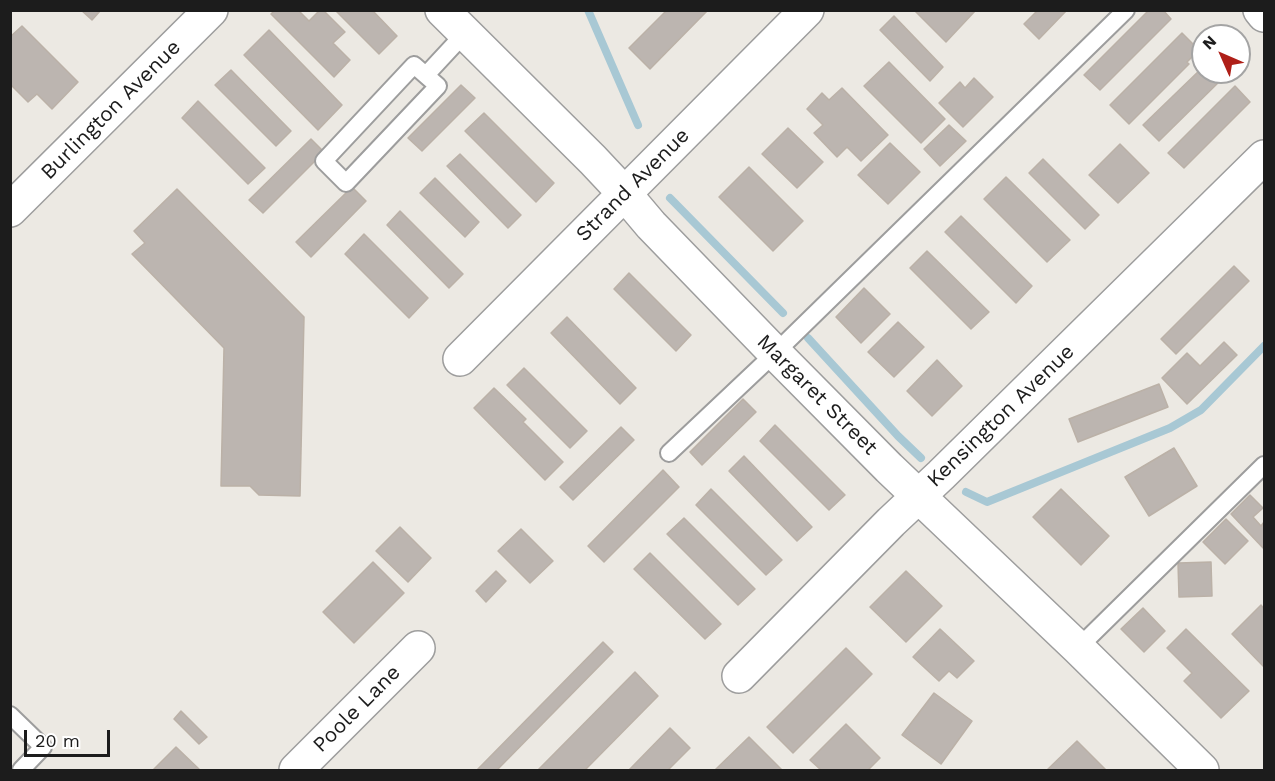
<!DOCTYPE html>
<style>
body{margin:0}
#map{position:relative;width:1275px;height:781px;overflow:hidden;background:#ece9e3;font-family:"Work Sans",sans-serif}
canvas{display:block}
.frame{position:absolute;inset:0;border:12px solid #1c1c1c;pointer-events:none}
.north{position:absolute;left:1191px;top:24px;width:60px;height:60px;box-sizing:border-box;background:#fff;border:2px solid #a4a4a4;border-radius:50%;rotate:315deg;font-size:16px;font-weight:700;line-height:24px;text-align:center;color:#1c1c1c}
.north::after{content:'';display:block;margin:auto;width:21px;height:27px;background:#af1f18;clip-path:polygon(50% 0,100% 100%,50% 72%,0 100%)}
.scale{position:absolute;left:24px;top:730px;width:86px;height:27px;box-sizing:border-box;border:3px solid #1c1c1c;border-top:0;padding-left:8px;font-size:18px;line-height:21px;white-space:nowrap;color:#1c1c1c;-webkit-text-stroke:4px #fff;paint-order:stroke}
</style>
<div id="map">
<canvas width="1275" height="781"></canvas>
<div class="frame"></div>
<div class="north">N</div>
<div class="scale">20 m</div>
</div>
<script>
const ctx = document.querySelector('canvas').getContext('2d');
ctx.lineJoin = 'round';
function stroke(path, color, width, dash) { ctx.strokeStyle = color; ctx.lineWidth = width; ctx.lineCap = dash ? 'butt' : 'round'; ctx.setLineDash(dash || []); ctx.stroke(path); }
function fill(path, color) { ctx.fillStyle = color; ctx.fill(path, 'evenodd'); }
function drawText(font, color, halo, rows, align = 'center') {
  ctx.font = font + ' "Work Sans",sans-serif'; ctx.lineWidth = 4.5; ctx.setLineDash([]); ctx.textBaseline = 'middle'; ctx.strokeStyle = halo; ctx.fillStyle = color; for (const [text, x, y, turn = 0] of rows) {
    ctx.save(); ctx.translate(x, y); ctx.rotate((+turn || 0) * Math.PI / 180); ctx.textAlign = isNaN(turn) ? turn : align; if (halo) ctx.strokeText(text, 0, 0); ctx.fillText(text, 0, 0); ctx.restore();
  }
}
const stream = new Path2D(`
 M 588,10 L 638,125
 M 670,198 L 783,313
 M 808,338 L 898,436 L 921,458
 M 966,492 L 987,502 L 1170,428 L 1201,410 L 1264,346`);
const building = new Path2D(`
 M 81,10 L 101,10 L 92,20 Z
 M 275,10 L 298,10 L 309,21 L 320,10 L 323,10 L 345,32 L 333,43 L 350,60 L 334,77 L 271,14 Z
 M 335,10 L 372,10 L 397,36 L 379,54 Z
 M 667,10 L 708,10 L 650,69 L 629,48 Z
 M 914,10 L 976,10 L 946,42 Z
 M 1038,10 L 1067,10 L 1039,39 L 1024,24 Z
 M 1149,10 L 1163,10 L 1171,19 L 1100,90 L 1084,75 Z
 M 894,16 L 943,67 L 930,81 L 880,30 Z
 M 22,26 L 78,82 L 52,109 L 37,94 L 28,102 L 10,84 L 10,37 Z
 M 269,30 L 342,105 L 318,130 L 244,55 Z
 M 1182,33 L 1199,50 L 1187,62 L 1189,64 L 1129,124 L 1110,105 Z
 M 889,62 L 945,119 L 921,143 L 864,86 Z
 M 1203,67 L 1203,72 L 1222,72 L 1225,76 L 1159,141 L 1143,125 Z
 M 231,70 L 291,131 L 276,146 L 215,85 Z
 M 974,78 L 993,97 L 963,127 L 939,103 L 960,82 L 965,88 Z
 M 461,85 L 475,98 L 422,151 L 408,138 Z
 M 1235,86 L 1250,102 L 1184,168 L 1168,153 Z
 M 842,88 L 888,135 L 861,161 L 847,147 L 837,157 L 814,133 L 823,125 L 807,109 L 822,93 L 829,100 Z
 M 198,101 L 265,168 L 248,184 L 182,118 Z
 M 484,113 L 554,183 L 536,202 L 465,131 Z
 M 949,125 L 966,141 L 940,166 L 924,149 Z
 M 788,128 L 823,162 L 797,188 L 762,154 Z
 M 311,139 L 324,152 L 263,213 L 249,200 Z
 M 890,143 L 920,172 L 888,204 L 858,175 Z
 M 1120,144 L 1149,173 L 1118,203 L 1089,175 Z
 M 460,154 L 521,215 L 508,228 L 447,166 Z
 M 1043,159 L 1099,215 L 1085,229 L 1029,173 Z
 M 749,167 L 803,221 L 773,251 L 719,197 Z
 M 1006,177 L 1070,240 L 1047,262 L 984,199 Z
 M 435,178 L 479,222 L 465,237 L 420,193 Z
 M 352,187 L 366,201 L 311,257 L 296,242 Z
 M 177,189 L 304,317 L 300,496 L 259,495 L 250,486 L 221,486 L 224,348 L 132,254 L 145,243 L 134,231 Z
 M 400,211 L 463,274 L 449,288 L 387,225 Z
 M 961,216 L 1032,286 L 1016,303 L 945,232 Z
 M 364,234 L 428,298 L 409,318 L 345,254 Z
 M 927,251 L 989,312 L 971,329 L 910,268 Z
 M 1234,266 L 1249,281 L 1176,354 L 1161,339 Z
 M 629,273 L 691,335 L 676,351 L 614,289 Z
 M 864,288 L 890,314 L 861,343 L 836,317 Z
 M 567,317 L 636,388 L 620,404 L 551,333 Z
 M 898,322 L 924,347 L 894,377 L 868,352 Z
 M 1224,342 L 1237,355 L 1187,404 L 1162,378 L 1187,353 L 1200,366 Z
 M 937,360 L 962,386 L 932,416 L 907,391 Z
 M 524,368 L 587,431 L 570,448 L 507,385 Z
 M 1159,384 L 1168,407 L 1078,442 L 1069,419 Z
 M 494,388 L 526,419 L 523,422 L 563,462 L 545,480 L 474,408 Z
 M 743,399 L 756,412 L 702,465 L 690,452 Z
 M 775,425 L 845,495 L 829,510 L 760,441 Z
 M 621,427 L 634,440 L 573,500 L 560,487 Z
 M 1174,448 L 1197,486 L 1149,516 L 1125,477 Z
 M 744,456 L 812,527 L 797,541 L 729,471 Z
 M 663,470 L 679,487 L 604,562 L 588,546 Z
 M 711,489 L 782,560 L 766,575 L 696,505 Z
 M 1061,489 L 1109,536 L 1081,565 L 1033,517 Z
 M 1250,495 L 1263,508 L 1253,517 L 1261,526 L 1264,522 L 1264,549 L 1231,514 Z
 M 684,518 L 755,589 L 738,605 L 667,534 Z
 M 1226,519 L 1248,541 L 1225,564 L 1203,542 Z
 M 400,527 L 431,558 L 408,582 L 376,551 Z
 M 521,529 L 553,561 L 530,583 L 498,551 Z
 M 650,553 L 721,624 L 705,639 L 634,569 Z
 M 373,562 L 404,593 L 354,643 L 323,612 Z
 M 1211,562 L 1212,596 L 1179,597 L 1178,563 Z
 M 496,571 L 506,581 L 486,602 L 476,591 Z
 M 906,571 L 942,606 L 906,642 L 870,607 Z
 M 1261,605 L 1264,609 L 1264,667 L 1232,634 Z
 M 1143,608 L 1165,631 L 1144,652 L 1121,629 Z
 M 940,629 L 974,661 L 957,678 L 949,671 L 939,681 L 913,657 Z
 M 1186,629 L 1249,691 L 1221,718 L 1184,681 L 1192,673 L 1167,648 Z
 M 603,642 L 613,652 L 497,770 L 477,770 Z
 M 846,648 L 872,674 L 793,753 L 767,727 Z
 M 635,672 L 658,696 L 585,770 L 538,770 Z
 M 934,693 L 972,721 L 941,764 L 902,735 Z
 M 181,711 L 207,737 L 199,744 L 174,719 Z
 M 846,724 L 880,758 L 868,770 L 821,770 L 810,760 Z
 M 670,728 L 690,748 L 668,770 L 629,770 Z
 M 749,737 L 782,770 L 715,770 Z
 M 1077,741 L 1106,770 L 1047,770 Z
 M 176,747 L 200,770 L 153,770 Z`);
const lane = new Path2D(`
 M 414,65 L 438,86 L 346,183 L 324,161 Z
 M 426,75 L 465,33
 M 669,453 L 775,353 L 1126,10
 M 1078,648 L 1264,465
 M 10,715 L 43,747 L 21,770`);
const street = new Path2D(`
 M 442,10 L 593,160 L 624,193 L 651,225 L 775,353 L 889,468 L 1078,648 L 1202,770
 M 1260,10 L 1264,15
 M 10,210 L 211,10
 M 460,359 L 807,10
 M 739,676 L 891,522 L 941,475 L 1264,157
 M 296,770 L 418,648`);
const streetNames = [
 ["Burlington Avenue",111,110,-45],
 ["Strand Avenue",633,185,-45],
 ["Margaret Street",817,395,45],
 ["Kensington Avenue",1001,416,-44],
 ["Poole Lane",357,709,-45]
];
stroke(stream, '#a8c8d4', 8);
fill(building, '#bcb5b0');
stroke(building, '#bbb1a7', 1.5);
stroke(lane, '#9d9d9d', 20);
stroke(street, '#9d9d9d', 36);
stroke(lane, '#fff', 16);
stroke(street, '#fff', 33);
drawText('21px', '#1c1c1c', '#fff', streetNames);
</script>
